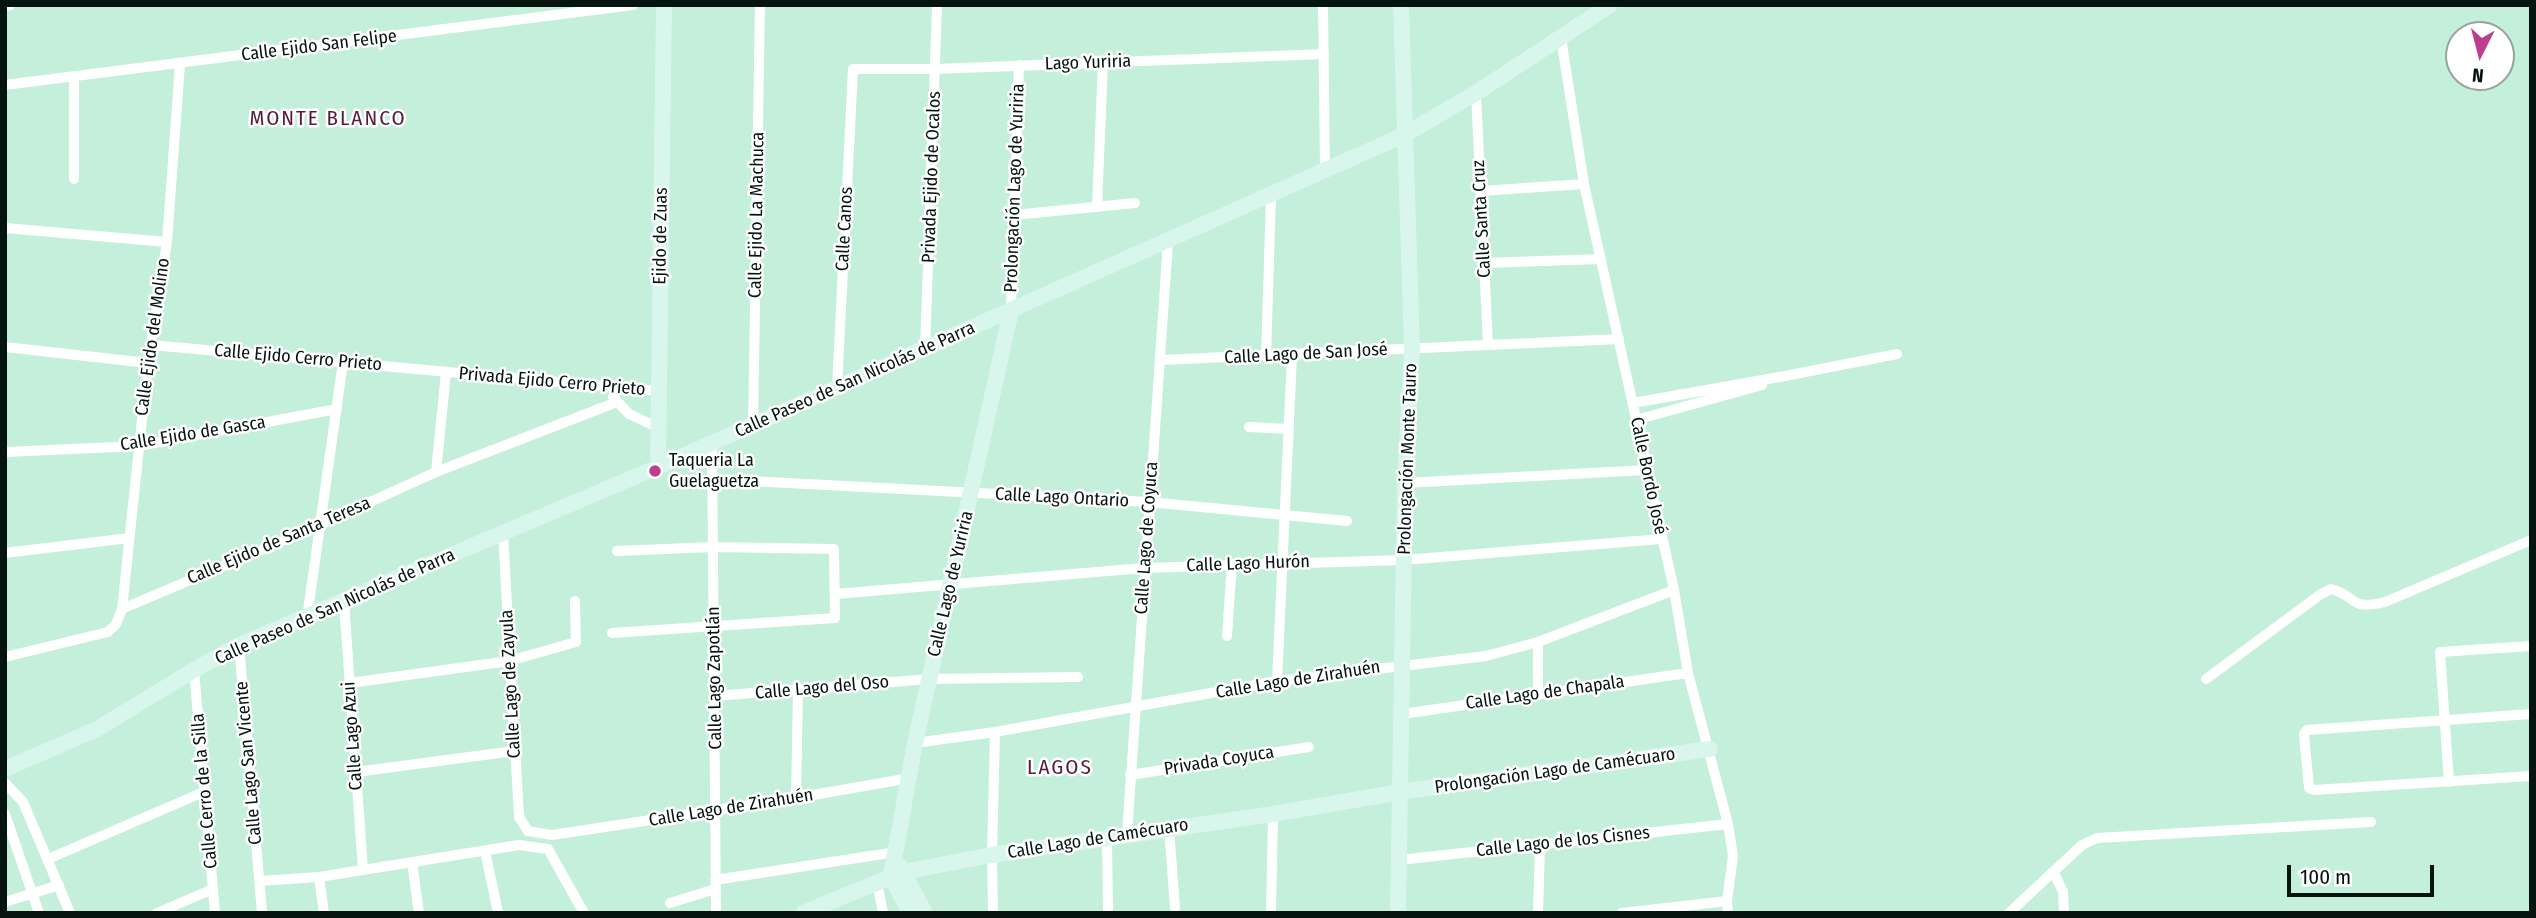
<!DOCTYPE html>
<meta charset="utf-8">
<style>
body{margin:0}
#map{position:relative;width:2536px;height:918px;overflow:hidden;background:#c3efdb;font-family:"Fira Sans Condensed",sans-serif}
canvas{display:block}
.frame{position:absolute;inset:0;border:7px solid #05140e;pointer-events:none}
.north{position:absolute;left:2445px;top:21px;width:70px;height:70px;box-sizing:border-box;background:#fff;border:2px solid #9ba19f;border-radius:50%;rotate:186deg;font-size:19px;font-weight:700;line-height:28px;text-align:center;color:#05140e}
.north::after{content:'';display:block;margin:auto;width:24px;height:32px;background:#bc3e8c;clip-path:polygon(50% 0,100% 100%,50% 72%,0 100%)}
.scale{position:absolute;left:2287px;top:865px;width:147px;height:32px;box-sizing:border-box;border:4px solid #05140e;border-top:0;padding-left:9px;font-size:21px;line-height:24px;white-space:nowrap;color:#05140e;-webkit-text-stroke:5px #fff;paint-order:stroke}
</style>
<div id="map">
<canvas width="2536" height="918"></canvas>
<div class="frame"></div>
<div class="north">N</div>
<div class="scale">100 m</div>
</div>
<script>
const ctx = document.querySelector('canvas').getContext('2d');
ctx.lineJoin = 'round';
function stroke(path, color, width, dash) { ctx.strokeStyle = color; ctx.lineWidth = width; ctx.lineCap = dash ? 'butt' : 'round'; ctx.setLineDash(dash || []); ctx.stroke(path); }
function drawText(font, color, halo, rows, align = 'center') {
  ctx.font = font + ' "Fira Sans Condensed",sans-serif'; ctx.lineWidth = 5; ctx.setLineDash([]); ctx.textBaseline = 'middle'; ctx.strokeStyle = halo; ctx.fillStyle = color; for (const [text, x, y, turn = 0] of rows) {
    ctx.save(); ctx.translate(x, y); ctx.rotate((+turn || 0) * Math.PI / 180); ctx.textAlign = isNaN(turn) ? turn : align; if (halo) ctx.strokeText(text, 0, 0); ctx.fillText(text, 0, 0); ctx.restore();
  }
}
const street = new Path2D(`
 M 1323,5 L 1325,171
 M 5,6 L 10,5
 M 1561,38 L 1584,184 L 1674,590 L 1688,673 L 1728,824 L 1733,856 L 1727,901 L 1728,913
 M 74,76 L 74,179
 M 5,85 L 633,5
 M 1476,93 L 1488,345
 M 1481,191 L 1584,184
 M 1097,207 L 1103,62
 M 1014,215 L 1135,203
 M 5,228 L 167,242
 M 1485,263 L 1601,259
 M 1011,311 L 1019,65
 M 151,345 L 658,391
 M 5,347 L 148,363
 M 925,349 L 937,5
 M 1266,357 L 1271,196
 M 1161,360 L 1619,339
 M 837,388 L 853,69 L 936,69 L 1324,54
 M 613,397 L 629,414 L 659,428
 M 1633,403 L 1785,376 L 1897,354
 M 1636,420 L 1762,385
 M 753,425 L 760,5
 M 1249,427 L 1288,429
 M 712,443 L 716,913
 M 5,452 L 138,446 L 337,409
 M 436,472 L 446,373
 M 712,479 L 1149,502 L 1347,521
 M 1405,483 L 1646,470
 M 503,534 L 519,817 L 528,831
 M 5,553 L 129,538
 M 835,594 L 1144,568 L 1404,560 L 1661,539
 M 344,602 L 363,870
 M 122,609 L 322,524 L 436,472 L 617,402
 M 307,618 L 343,362
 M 612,633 L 835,618 L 834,549 L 713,547 L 617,551
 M 1227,636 L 1232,564
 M 1538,642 L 1538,693
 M 239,645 L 262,913
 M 5,657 L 108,632 L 116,624 L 122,609 L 148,363 L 167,242 L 180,64
 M 194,670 L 215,913
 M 2206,679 L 2321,594 L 2331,589 C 2358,596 2348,611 2385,602 L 2531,540
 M 1277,681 L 1292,356
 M 350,683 L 509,661 L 576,642 L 575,601
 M 715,696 L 930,679 L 1078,677
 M 1402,714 L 1688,673
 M 2531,714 L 2307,730 L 2304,734 L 2309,788 L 2314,790 L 2531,776
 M 915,743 L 995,732 L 1277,681 L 1486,656 L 1538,642 L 1674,590
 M 356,772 L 514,751
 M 1130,775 L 1309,747
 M 2449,782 L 2440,652 L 2531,646
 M 5,783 L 23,802 L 70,913
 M 796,798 L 798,691
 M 5,814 L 39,913
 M 1169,828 L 1175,908
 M 528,831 L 552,835 L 796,798 L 910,778
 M 1127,834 L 1168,242
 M 1107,837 L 1108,913
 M 548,849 L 584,913
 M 485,851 L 498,913
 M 48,859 L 206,791
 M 1399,860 L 1728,824
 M 412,862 L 419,913
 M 2054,873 L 2063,892 L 2064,913
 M 319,877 L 324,913
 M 715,880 L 896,852
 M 259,881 L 319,877 L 519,845 L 548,849
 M 877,882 L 883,913
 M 5,902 L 59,885
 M 670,903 L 715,889
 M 157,913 L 213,889
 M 993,913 L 992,855 L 995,732
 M 1271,913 L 1273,814
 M 1538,913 L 1540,845
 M 1622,913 L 1727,901
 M 2009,913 L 2082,845 L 2097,838 L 2371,822`);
const secondary = new Path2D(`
 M 658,467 L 664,5
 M 5,769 L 97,729 L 194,670 L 239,645 L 658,467 L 1404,135 L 1476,93 L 1610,5
 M 900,866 L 925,913
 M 803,913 L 903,872 L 992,855 L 1273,814 L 1400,792 L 1710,749
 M 910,913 L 891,876 L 915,743 L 1011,311
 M 1398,913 L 1405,483 L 1412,349 L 1401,5`);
const markers = [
 [655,471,7,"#bc3e8c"]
];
const streetNames = [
 ["Calle Ejido San Felipe",319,46,-7],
 ["Lago Yuriria",1088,63,-2],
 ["Privada Ejido de Ocalos",932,177,-88],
 ["Prolongación Lago de Yuriria",1015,188,-88],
 ["Calle Ejido La Machuca",757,215,-89],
 ["Calle Santa Cruz",1482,219,-93],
 ["Calle Canos",845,229,-87],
 ["Ejido de Zuas",661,236,-89],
 ["Calle Ejido del Molino",153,337,-82],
 ["Calle Lago de San José",1306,354,-3],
 ["Calle Ejido Cerro Prieto",298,358,5],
 ["Calle Paseo de San Nicolás de Parra",855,380,-24],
 ["Privada Ejido Cerro Prieto",552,382,5],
 ["Calle Ejido de Gasca",193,434,-9],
 ["Prolongación Monte Tauro",1408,459,-88],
 ["Calle Bordo José",1648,476,78],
 ["Calle Lago Ontario",1062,498,3],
 ["Calle Lago de Coyuca",1147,538,-86],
 ["Calle Ejido de Santa Teresa",279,541,-23],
 ["Calle Lago Hurón",1248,564,-2],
 ["Calle Lago de Yuriria",951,584,-77],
 ["Calle Paseo de San Nicolás de Parra",335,607,-24],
 ["Calle Lago Zapotlán",715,678,-91],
 ["Calle Lago de Zirahuén",1298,680,-9],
 ["Calle Lago de Zayula",511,684,-93],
 ["Calle Lago del Oso",822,688,-5],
 ["Calle Lago de Chapala",1545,693,-8],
 ["Calle Lago Azui",353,736,-94],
 ["Privada Coyuca",1219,761,-9],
 ["Calle Lago San Vicente",249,763,-95],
 ["Prolongación Lago de Camécuaro",1555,771,-8],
 ["Calle Cerro de la Silla",205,791,-95],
 ["Calle Lago de Zirahuén",731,808,-9],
 ["Calle Lago de Camécuaro",1098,839,-9],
 ["Calle Lago de los Cisnes",1563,842,-6]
];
const poiNames = [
 ["Taqueria La",669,461],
 ["Guelaguetza",669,482]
];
const quarterNames = [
 ["MONTE BLANCO",328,119],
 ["LAGOS",1060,768]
];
stroke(street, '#fff', 10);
stroke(secondary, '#d8f6eb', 16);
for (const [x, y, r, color] of markers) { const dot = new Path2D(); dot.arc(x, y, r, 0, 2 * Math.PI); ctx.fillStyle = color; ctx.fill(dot); stroke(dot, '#fff', 2.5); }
drawText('18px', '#05140e', '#fff', streetNames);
drawText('18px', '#05140e', '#fff', poiNames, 'left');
ctx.letterSpacing = '2px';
drawText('21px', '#571a3f', '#fff', quarterNames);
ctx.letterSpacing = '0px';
</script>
